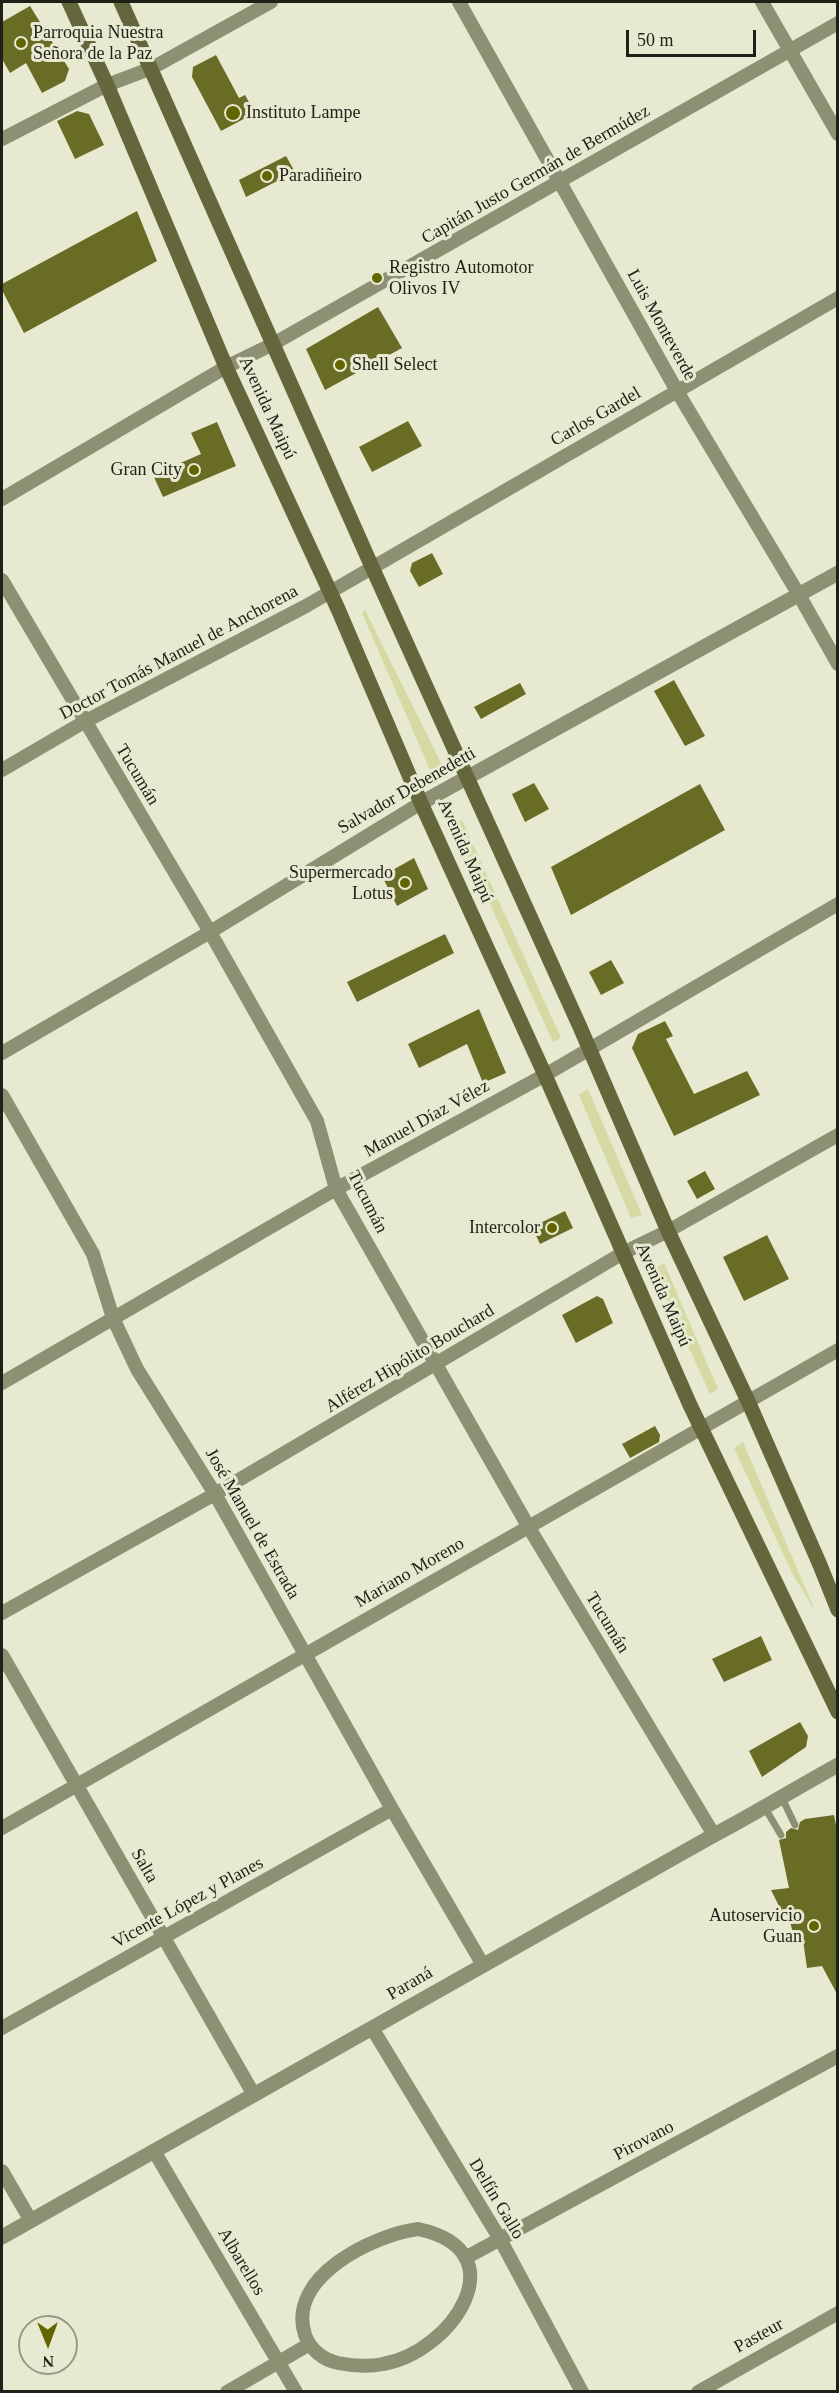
<!DOCTYPE html>
<meta charset="utf-8">
<style>
body{margin:0}
#map{position:relative;width:839px;height:2393px;overflow:hidden;background:#e7ead1;font-family:"Times New Roman",serif}
canvas{display:block}
.frame{position:absolute;inset:0;border:3px solid #1f2017;pointer-events:none}
.north{position:absolute;left:18px;top:2315px;width:60px;height:60px;box-sizing:border-box;background:#e7ead1;border:2px solid #979987;border-radius:50%;rotate:179deg;font-size:16px;font-weight:700;line-height:24px;text-align:center;color:#1f2017}
.north::after{content:'';display:block;margin:auto;width:21px;height:27px;background:#626500;clip-path:polygon(50% 0,100% 100%,50% 72%,0 100%)}
.scale{position:absolute;left:626px;top:30px;width:130px;height:27px;box-sizing:border-box;border:3px solid #1f2017;border-top:0;padding-left:8px;font-size:18px;line-height:21px;white-space:nowrap;color:#1f2017;-webkit-text-stroke:4px #e7ead1;paint-order:stroke}
</style>
<div id="map">
<canvas width="839" height="2393"></canvas>
<div class="frame"></div>
<div class="north">N</div>
<div class="scale">50 m</div>
</div>
<script>
const ctx = document.querySelector('canvas').getContext('2d');
ctx.lineJoin = 'round';
function fill(path, color) { ctx.fillStyle = color; ctx.fill(path, 'evenodd'); }
function stroke(path, color, width, dash) { ctx.strokeStyle = color; ctx.lineWidth = width; ctx.lineCap = dash ? 'butt' : 'round'; ctx.setLineDash(dash || []); ctx.stroke(path); }
function drawText(font, color, halo, rows, align = 'center') {
  ctx.font = font + ' "Times New Roman",serif'; ctx.lineWidth = 6; ctx.setLineDash([]); ctx.textBaseline = 'middle'; ctx.strokeStyle = halo; ctx.fillStyle = color; for (const [text, x, y, turn = 0] of rows) {
    ctx.save(); ctx.translate(x, y); ctx.rotate((+turn || 0) * Math.PI / 180); ctx.textAlign = isNaN(turn) ? turn : align; if (halo) ctx.strokeText(text, 0, 0); ctx.fillText(text, 0, 0); ctx.restore();
  }
}
const green = new Path2D(`
 M 365,610 L 445,771 L 433,777 L 362,613 Z
 M 462,820 L 561,1038 L 553,1042 L 453,823 Z
 M 588,1089 L 642,1215 L 631,1218 L 579,1095 Z
 M 664,1263 L 718,1389 L 710,1394 L 653,1269 Z
 M 743,1442 L 816,1613 L 791,1571 L 734,1448 Z`);
const building = new Path2D(`
 M 30,6 L 69,69 L 65,81 L 42,93 L 26,63 L 10,73 L 2,59 L 2,22 Z
 M 216,55 L 239,98 L 245,95 L 255,113 L 221,131 L 192,77 L 193,67 Z
 M 77,111 L 89,114 L 104,145 L 75,159 L 57,121 Z
 M 286,156 L 295,172 L 246,197 L 239,180 Z
 M 137,211 L 157,261 L 24,333 L 2,290 L 2,284 Z
 M 378,307 L 402,348 L 325,390 L 306,349 Z
 M 408,421 L 422,446 L 372,472 L 359,447 Z
 M 217,422 L 236,466 L 163,497 L 153,475 L 201,454 L 191,433 Z
 M 432,553 L 443,574 L 419,587 L 410,571 L 412,563 Z
 M 674,680 L 705,736 L 685,746 L 654,691 Z
 M 520,683 L 526,694 L 481,719 L 474,707 Z
 M 534,783 L 549,809 L 525,822 L 512,794 Z
 M 700,784 L 725,830 L 571,915 L 551,867 Z
 M 414,858 L 428,889 L 397,906 L 382,876 Z
 M 445,934 L 454,953 L 357,1002 L 347,982 Z
 M 611,960 L 624,983 L 601,995 L 589,972 Z
 M 479,1009 L 506,1073 L 483,1083 L 467,1044 L 419,1068 L 408,1044 Z
 M 665,1021 L 673,1036 L 666,1039 L 694,1094 L 747,1071 L 760,1095 L 674,1136 L 632,1048 L 638,1034 Z
 M 705,1171 L 715,1189 L 697,1199 L 687,1181 Z
 M 565,1211 L 573,1228 L 540,1244 L 532,1227 Z
 M 767,1235 L 789,1279 L 744,1301 L 723,1257 Z
 M 597,1296 L 603,1299 L 613,1323 L 576,1343 L 562,1315 Z
 M 655,1426 L 660,1435 L 659,1442 L 630,1458 L 622,1444 Z
 M 761,1636 L 772,1660 L 724,1682 L 712,1659 Z
 M 800,1722 L 808,1736 L 806,1747 L 762,1777 L 749,1751 Z
 M 834,1815 L 837,1830 L 837,1994 L 822,1966 L 807,1968 L 803,1940 L 796,1942 L 788,1916 L 784,1916 L 771,1890 L 789,1888 L 779,1840 L 786,1838 L 786,1832 L 791,1828 L 798,1830 L 800,1822 L 805,1819 Z`);
const service = new Path2D(`
 M 781,1796 L 795,1825
 M 765,1808 L 781,1835`);
const minor = new Path2D(`
 M 459,2 L 677,391 L 799,595 L 838,664
 M 762,2 L 838,134
 M 2,139 L 107,85 L 152,68 L 271,2
 M 2,499 L 226,367 L 273,344 L 838,23
 M 2,580 L 210,932 L 317,1121 L 336,1189 L 528,1526 L 714,1835
 M 2,770 L 84,722 L 306,606 L 838,298
 M 2,1053 L 210,932 L 421,803
 M 2,1095 L 93,1254 L 113,1318 L 137,1369 L 215,1494 L 392,1809 L 483,1965
 M 2,1383 L 336,1189 L 545,1075 L 838,904
 M 2,1613 L 215,1494 L 623,1253 L 668,1231 L 838,1135
 M 2,1655 L 254,2095
 M 2,1828 L 838,1350
 M 2,2028 L 392,1809
 M 372,2028 L 500,2239 L 582,2392
 M 154,2151 L 296,2392
 M 2,2171 L 31,2221
 M 418,2229 C 521,2251 451,2353 383,2364 C 368,2367 353,2366 338,2363 C 323,2360 310,2349 305,2335 C 286,2277 373,2235 418,2229 Z
 M 467,2257 L 838,2056
 M 227,2392 L 308,2345
 M 698,2392 L 838,2313`);
const tertiary = new Path2D(`
 M 421,803 L 838,573
 M 2,2237 L 714,1835 C 756,1813 796,1788 838,1765`);
const secondary = new Path2D(`
 M 69,2 L 107,85 L 226,367 L 338,609 L 421,803 L 545,1075 L 690,1405 L 838,1712
 M 121,2 L 372,567 L 580,1027 L 668,1231 L 748,1401 L 820,1565 L 838,1610`);
const markers = [
 [21,43,6,"#626500"],
 [233,113,8,"#626500"],
 [267,176,6,"#626500"],
 [377,278,6,"#626500"],
 [340,365,6,"#626500"],
 [194,470,6,"#626500"],
 [405,883,6,"#626500"],
 [552,1228,6,"#626500"],
 [814,1926,6,"#626500"]
];
const poiNames = [
 ["Parroquia Nuestra",33,33],
 ["Señora de la Paz",33,54],
 ["Instituto Lampe",246,113],
 ["Paradiñeiro",279,176],
 ["Registro Automotor",389,268],
 ["Olivos IV",389,289],
 ["Shell Select",352,365],
 ["Gran City",182,470,"right"],
 ["Supermercado",393,873,"right"],
 ["Lotus",393,894,"right"],
 ["Intercolor",540,1228,"right"],
 ["Autoservicio",802,1916,"right"],
 ["Guan",802,1937,"right"]
];
const streetNames = [
 ["Capitán Justo Germán de Bermúdez",536,175,-30],
 ["Luis Monteverde",661,325,61],
 ["Avenida Maipú",267,408,65],
 ["Carlos Gardel",596,417,-30],
 ["Doctor Tomás Manuel de Anchorena",179,653,-28],
 ["Tucumán",137,775,59],
 ["Salvador Debenedetti",407,791,-30],
 ["Avenida Maipú",465,851,66],
 ["Manuel Díaz Vélez",427,1119,-29],
 ["Tucumán",367,1202,63],
 ["Avenida Maipú",663,1295,66],
 ["Alférez Hipólito Bouchard",410,1359,-31],
 ["José Manuel de Estrada",252,1524,60],
 ["Mariano Moreno",410,1573,-30],
 ["Tucumán",607,1623,59],
 ["Salta",144,1866,60],
 ["Vicente López y Planes",188,1903,-29],
 ["Paraná",410,1984,-30],
 ["Pirovano",644,2141,-28],
 ["Delfín Gallo",496,2199,59],
 ["Albarellos",241,2262,59],
 ["Pasteur",759,2336,-29]
];
fill(green, '#d5d9a2');
fill(building, '#696c25');
stroke(service, '#8d9073', 7);
stroke(minor, '#8d9073', 14);
stroke(tertiary, '#8d9073', 15);
stroke(secondary, '#64663b', 15);
for (const [x, y, r, color] of markers) { const dot = new Path2D(); dot.arc(x, y, r, 0, 2 * Math.PI); ctx.fillStyle = color; ctx.fill(dot); stroke(dot, '#e7ead1', 2); }
drawText('18px', '#1f2017', '#e7ead1', poiNames, 'left');
drawText('18px', '#1f2017', '#e7ead1', streetNames);
</script>
